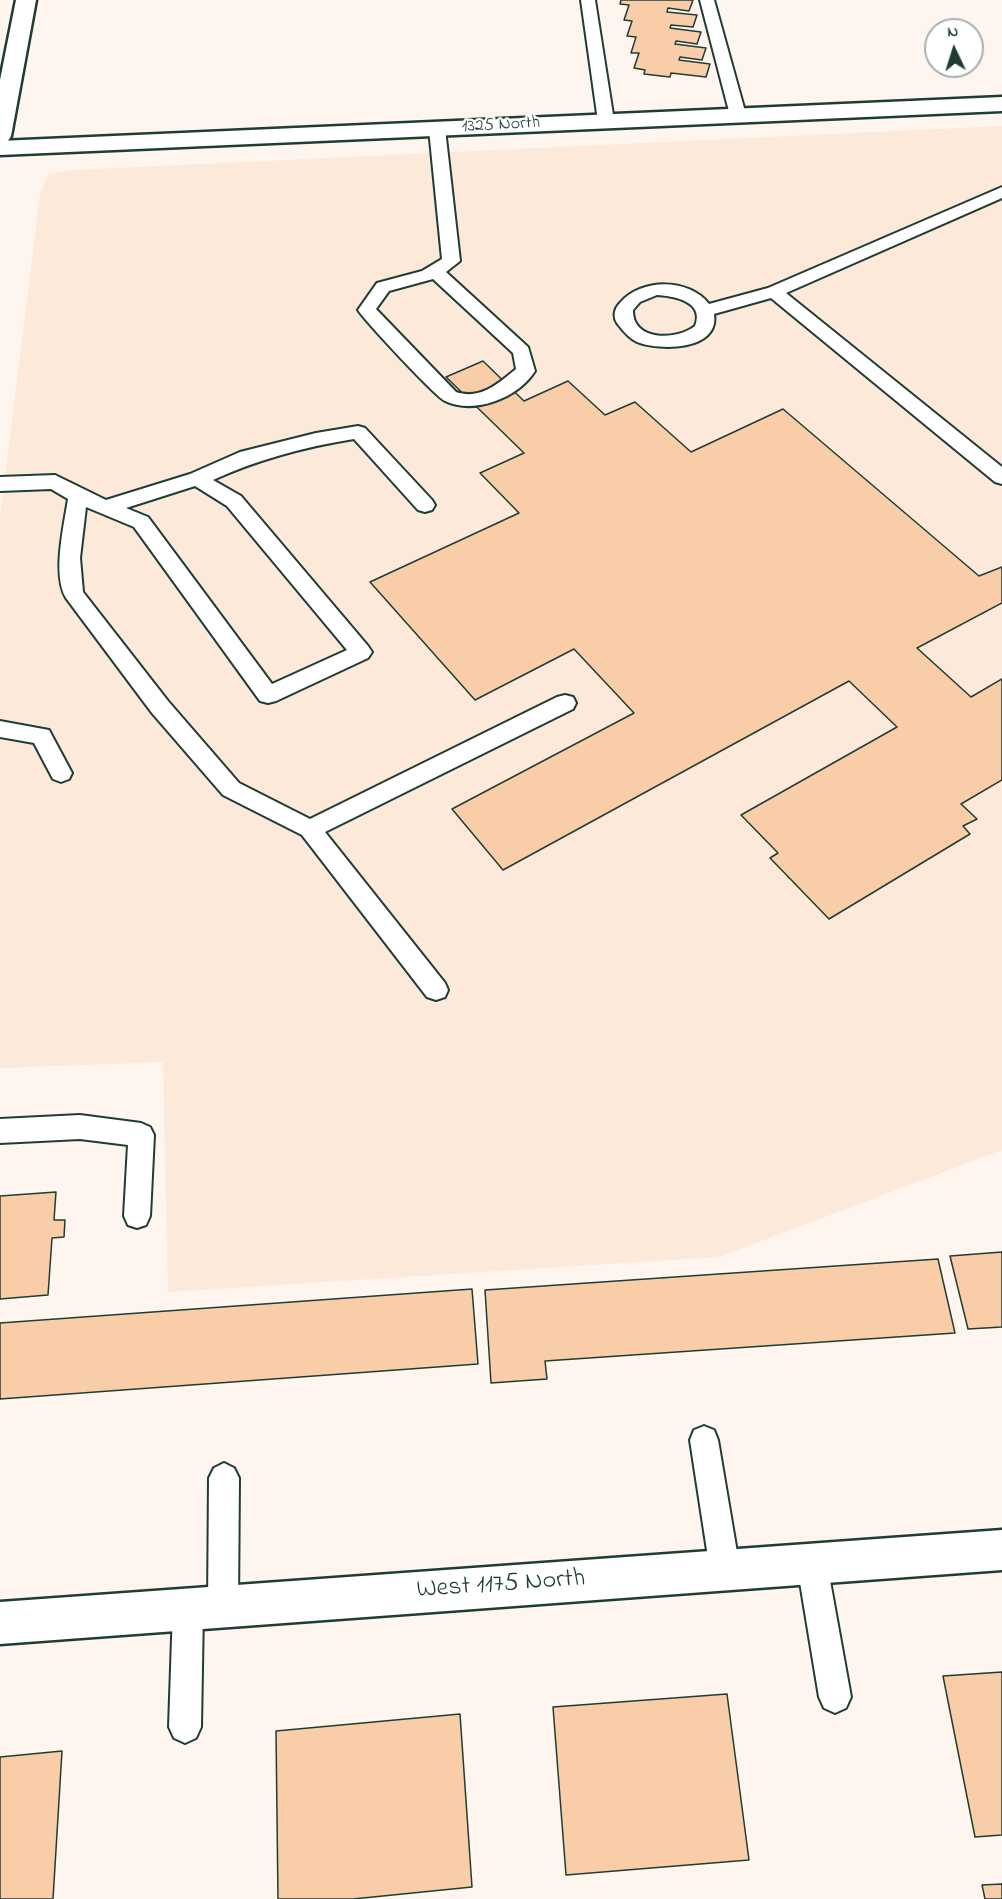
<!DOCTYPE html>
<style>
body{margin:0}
#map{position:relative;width:1002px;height:1899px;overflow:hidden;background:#fef5ee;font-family:"Indie Flower",sans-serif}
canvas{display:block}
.north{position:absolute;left:924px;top:18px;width:60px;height:60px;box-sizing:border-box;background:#fff;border:2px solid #a5b1ae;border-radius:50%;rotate:356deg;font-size:16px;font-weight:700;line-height:24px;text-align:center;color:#1f3d34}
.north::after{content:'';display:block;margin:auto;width:21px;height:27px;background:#1f3d34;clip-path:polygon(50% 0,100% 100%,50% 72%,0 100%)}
</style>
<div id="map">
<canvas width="1002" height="1899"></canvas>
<div class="north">N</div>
</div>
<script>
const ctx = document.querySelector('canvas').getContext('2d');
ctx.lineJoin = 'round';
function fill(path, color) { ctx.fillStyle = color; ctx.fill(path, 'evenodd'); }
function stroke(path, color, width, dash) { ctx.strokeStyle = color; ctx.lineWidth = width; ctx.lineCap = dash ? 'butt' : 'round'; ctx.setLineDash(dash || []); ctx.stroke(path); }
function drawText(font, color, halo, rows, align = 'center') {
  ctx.font = font + ' "Indie Flower",sans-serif'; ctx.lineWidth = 4.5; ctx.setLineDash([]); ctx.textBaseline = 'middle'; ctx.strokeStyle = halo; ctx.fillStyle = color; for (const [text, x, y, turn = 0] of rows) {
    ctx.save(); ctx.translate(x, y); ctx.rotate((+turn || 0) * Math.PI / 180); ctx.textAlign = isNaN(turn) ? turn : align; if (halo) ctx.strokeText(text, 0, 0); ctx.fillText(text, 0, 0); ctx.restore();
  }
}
const built = new Path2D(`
 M 1002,126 L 1002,1150 L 719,1257 L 168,1292 L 163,1062 L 0,1068 L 0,517 L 40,194 L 49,174 L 76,170 Z`);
const building = new Path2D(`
 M 621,0 L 693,0 L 689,11 L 668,8 L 667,12 L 697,15 L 693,27 L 671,25 L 670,28 L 701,32 L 697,44 L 676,41 L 675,44 L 706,48 L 702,60 L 680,57 L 679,60 L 710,64 L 706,77 L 671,73 L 670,77 L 644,74 L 645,70 L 634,68 L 639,53 L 631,53 L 636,37 L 627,36 L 632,21 L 624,20 L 629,5 L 620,4 Z
 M 483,361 L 524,401 L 568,381 L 605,415 L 635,402 L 691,452 L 783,409 L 979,576 L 1002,567 L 1002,603 L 917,648 L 971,697 L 1002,679 L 1002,780 L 961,804 L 977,819 L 963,826 L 970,834 L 829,919 L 770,858 L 778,853 L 741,815 L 897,727 L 849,681 L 503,870 L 452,809 L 634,713 L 574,649 L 475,700 L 370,582 L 519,513 L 480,473 L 524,453 L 446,377 Z
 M 56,1192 L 54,1220 L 65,1220 L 64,1237 L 52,1238 L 48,1295 L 0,1299 L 0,1196 Z
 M 1002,1252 L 1002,1327 L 968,1329 L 950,1256 Z
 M 938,1259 L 955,1333 L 545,1361 L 547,1379 L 491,1383 L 485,1290 Z
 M 472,1289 L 478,1364 L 0,1399 L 0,1323 Z
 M 1002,1672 L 1002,1835 L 975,1837 L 943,1676 Z
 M 727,1694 L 749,1860 L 566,1875 L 553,1707 Z
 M 460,1714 L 472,1887 L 353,1899 L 278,1899 L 276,1731 Z
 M 62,1751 L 53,1899 L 0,1899 L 0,1757 Z
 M 1002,1884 L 1002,1899 L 985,1899 L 982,1885 Z`);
const lane = new Path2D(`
 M 581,0 L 595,0 L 614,121 L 606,126 L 598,121 Z
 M 700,0 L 714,0 L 746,115 L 744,118 L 732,118 L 730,115 Z
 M 437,124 L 445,129 L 460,261 L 446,272 L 528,347 L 535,371 C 518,398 474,415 445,401 C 435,396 366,322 358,310 L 377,283 L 422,271 L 442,259 L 429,129 ZM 433,279 L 513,353 L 516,369 C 498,384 480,400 456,392 L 376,309 L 389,291 Z
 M 1002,187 L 1002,198 L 786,293 L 1002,467 L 1002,484 L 995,482 L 771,298 L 714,314 C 720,351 659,351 637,342 C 629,338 623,331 617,323 C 613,317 614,309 620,303 C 641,278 689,278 709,304 L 768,288 ZM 657,295 C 675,296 705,302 695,326 C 676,341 632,341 633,310 L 640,302 Z
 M 358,426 L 365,428 L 432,500 L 435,505 L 432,510 L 425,512 L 418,510 L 354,439 C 304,447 259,459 213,480 L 241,496 L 368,646 L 372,652 L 368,658 L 276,701 L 268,703 L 260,701 L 134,527 L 86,507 L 80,558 L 83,592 L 168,701 L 239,783 L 310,819 L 557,697 L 565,695 L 573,697 L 576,703 L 573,709 L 325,832 L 445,983 L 448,990 L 445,997 L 436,1000 L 427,997 L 302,835 L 223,795 L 152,713 L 66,598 C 52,575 64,525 68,499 L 51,489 L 0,491 L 0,477 L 55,475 L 106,500 L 190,474 L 240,452 L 316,433 ZM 195,486 L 227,506 L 347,650 L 272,684 L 148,517 L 126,508 Z
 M 0,721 L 49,730 L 72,773 L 69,779 L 61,782 L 53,779 L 34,743 L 0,737 Z
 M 80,1115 L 141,1123 L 150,1127 L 154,1135 L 150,1216 L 146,1225 L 137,1228 L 128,1225 L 124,1216 L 128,1145 L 80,1139 L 0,1143 L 0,1119 Z
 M 704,1426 L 714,1430 L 718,1440 L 740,1570 L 736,1581 L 725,1585 L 714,1581 L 710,1570 L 690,1440 L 694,1430 Z
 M 224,1463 L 234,1468 L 239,1478 L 238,1607 L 234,1618 L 223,1622 L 212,1618 L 208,1607 L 209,1478 L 214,1468 Z
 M 812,1549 L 823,1553 L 827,1564 L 851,1697 L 846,1708 L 835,1713 L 824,1708 L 819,1697 L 797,1564 L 801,1553 Z
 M 188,1594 L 199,1598 L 203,1609 L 201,1727 L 196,1738 L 185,1743 L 174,1738 L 169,1727 L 173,1609 L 177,1598 Z`);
const street = new Path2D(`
 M 1002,97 L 1002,111 L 0,155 L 0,141 Z
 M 1002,1530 L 1002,1570 L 0,1644 L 0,1602 Z`);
const secondary = new Path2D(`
 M 16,0 L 36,0 L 11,136 L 8,141 L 0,143 L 0,80 Z`);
const farStreetnames = [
 ["1325 North",501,126,-3]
];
const nearStreetnames = [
 ["West 1175 North",501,1586,-4]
];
fill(built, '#fce9d9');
fill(building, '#f9cda8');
stroke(building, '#1f3d34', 1.5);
stroke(lane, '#1f3d34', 4);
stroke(street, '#1f3d34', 5);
stroke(secondary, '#1f3d34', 5);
fill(lane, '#fff');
fill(street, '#fff');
fill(secondary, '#fff');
drawText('18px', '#1f3d34', '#fff', farStreetnames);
drawText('26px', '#1f3d34', '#fff', nearStreetnames);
</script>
